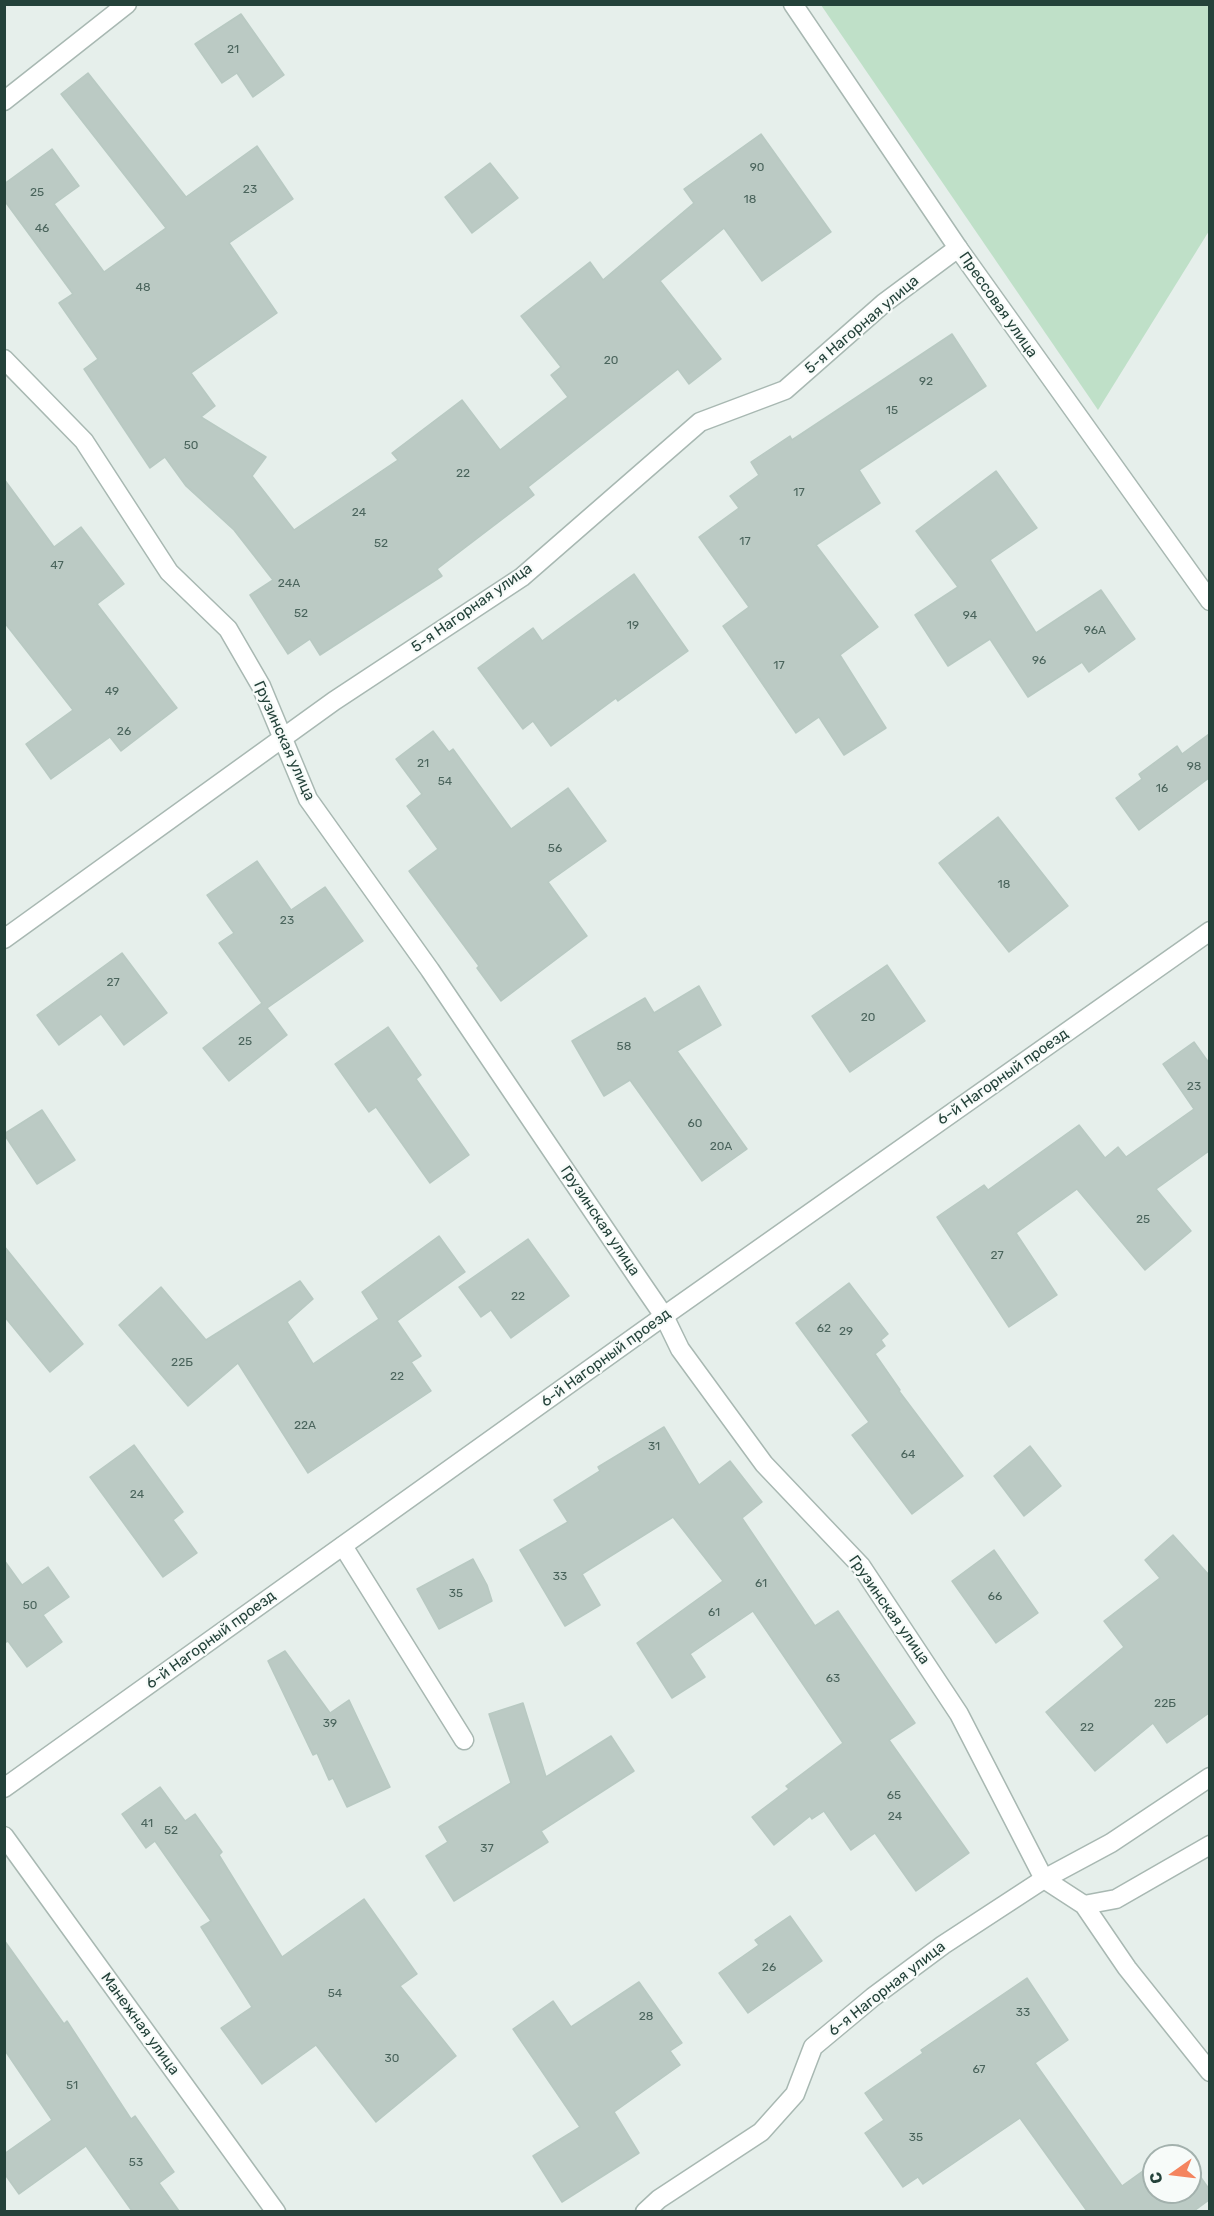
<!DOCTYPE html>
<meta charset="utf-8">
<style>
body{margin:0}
#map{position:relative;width:1214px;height:2216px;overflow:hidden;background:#e6efeb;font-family:Rubik,sans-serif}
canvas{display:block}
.frame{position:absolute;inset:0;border:6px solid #24423a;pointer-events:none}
.north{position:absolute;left:1142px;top:2144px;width:60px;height:60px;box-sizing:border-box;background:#f7fbf9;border:2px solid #a3b1ad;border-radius:50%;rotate:256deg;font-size:16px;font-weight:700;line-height:24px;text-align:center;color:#24423a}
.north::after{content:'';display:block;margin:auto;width:21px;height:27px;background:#f4845f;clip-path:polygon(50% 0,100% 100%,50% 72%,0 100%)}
</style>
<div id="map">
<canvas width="1214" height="2216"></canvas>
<div class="frame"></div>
<div class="north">С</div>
</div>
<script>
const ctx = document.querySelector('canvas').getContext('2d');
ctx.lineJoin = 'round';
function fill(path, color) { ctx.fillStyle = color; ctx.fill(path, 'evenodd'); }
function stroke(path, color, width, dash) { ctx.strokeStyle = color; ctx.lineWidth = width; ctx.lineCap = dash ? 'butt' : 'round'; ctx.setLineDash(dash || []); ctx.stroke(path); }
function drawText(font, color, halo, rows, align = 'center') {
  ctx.font = font + ' Rubik,sans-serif'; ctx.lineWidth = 4.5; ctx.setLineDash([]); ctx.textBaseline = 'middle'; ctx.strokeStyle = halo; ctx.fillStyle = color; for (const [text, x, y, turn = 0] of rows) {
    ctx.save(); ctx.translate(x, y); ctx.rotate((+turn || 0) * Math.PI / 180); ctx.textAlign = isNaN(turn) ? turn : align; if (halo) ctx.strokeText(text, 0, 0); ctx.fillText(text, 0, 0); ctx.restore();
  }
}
const green = new Path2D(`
 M 821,5 L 1209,5 L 1209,231 L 1098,410 Z`);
const building = new Path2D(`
 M 241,14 L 284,75 L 253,97 L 237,73 L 222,83 L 195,44 Z
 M 88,73 L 186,197 L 257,146 L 293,199 L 229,243 L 277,313 L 191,373 L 215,406 L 201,417 L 266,457 L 252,476 L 294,530 L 398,460 L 392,453 L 462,400 L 500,450 L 568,397 L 551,375 L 561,367 L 521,316 L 590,262 L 603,280 L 694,203 L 684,189 L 761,134 L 831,232 L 762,281 L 724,228 L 660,281 L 721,359 L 689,384 L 678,369 L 528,487 L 534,495 L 437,569 L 442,576 L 320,655 L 310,639 L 288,654 L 250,595 L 273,580 L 234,530 L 186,486 L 165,457 L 150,468 L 84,369 L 98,359 L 59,303 L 73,294 L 4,200 L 4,184 L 52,149 L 79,186 L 54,204 L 104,272 L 166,228 L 61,94 Z
 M 490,163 L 518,198 L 472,233 L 445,197 Z
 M 952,334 L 986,386 L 859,470 L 880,503 L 816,545 L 878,627 L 840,655 L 886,728 L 844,755 L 819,717 L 796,733 L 723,626 L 749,607 L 699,537 L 739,508 L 730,496 L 759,475 L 751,462 L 790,436 L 792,440 Z
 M 996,471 L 1037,528 L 990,560 L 1036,633 L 1101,590 L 1135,639 L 1089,672 L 1082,662 L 1028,697 L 990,639 L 948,666 L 915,615 L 958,587 L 916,531 Z
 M 4,479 L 54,547 L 81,527 L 124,584 L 97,604 L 177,708 L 121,751 L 110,737 L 51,779 L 26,744 L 73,710 L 4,622 Z
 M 634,574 L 688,651 L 618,701 L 616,698 L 551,746 L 533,721 L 523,729 L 478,668 L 533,628 L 542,641 Z
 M 433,731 L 449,752 L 453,749 L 511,829 L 568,788 L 606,841 L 548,882 L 587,936 L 501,1001 L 477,968 L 479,966 L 409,871 L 438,849 L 407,806 L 422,794 L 396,759 Z
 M 1209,734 L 1209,778 L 1139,830 L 1116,798 L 1142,779 L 1139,774 L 1177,746 L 1182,754 Z
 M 998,817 L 1068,906 L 1009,952 L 939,863 Z
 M 257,861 L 291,910 L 325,887 L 363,941 L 267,1008 L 287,1035 L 229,1081 L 203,1048 L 262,1003 L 219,943 L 234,933 L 207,895 Z
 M 122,953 L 167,1013 L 124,1045 L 101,1014 L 59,1045 L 37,1015 Z
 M 887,965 L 925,1021 L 850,1072 L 812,1016 Z
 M 699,986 L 721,1025 L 677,1051 L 747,1149 L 702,1181 L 630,1080 L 604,1096 L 572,1041 L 645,998 L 654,1013 Z
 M 388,1027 L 421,1075 L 416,1079 L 469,1155 L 430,1183 L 376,1107 L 369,1112 L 335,1064 Z
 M 1194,1042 L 1209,1063 L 1209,1151 L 1156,1189 L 1191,1231 L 1145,1270 L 1077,1189 L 1016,1233 L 1057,1295 L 1009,1327 L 937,1217 L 984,1185 L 988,1190 L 1079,1125 L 1105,1158 L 1118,1147 L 1126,1157 L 1194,1109 L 1163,1064 Z
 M 42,1110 L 75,1160 L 37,1184 L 4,1134 Z
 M 439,1236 L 465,1272 L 397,1321 L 421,1356 L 411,1362 L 431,1391 L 308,1473 L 238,1363 L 188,1406 L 119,1325 L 161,1287 L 206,1340 L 300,1281 L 313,1299 L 287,1322 L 313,1364 L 379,1319 L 362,1292 Z
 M 528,1239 L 569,1296 L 511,1338 L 491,1310 L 481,1317 L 459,1287 Z
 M 4,1246 L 83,1344 L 50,1372 L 4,1316 Z
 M 849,1283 L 888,1334 L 881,1340 L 885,1346 L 875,1354 L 900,1390 L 899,1391 L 963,1476 L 912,1514 L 852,1435 L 869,1422 L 796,1323 Z
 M 664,1427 L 699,1485 L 730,1461 L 762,1502 L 742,1518 L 815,1626 L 838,1611 L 915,1723 L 889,1740 L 969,1853 L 916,1891 L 875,1833 L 851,1850 L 824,1811 L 812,1819 L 810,1816 L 774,1845 L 752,1817 L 789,1789 L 786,1786 L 843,1743 L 753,1611 L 690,1654 L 705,1677 L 672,1698 L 637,1643 L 723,1581 L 673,1517 L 582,1574 L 600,1605 L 565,1626 L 520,1550 L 568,1522 L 554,1500 L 600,1471 L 598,1467 Z
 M 134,1445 L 183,1512 L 173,1520 L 197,1553 L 163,1577 L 90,1477 Z
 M 1030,1446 L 1061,1486 L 1024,1516 L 994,1476 Z
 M 1173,1535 L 1209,1575 L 1209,1713 L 1167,1743 L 1153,1723 L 1095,1771 L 1046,1712 L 1124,1647 L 1104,1621 L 1160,1578 L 1145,1560 Z
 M 994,1550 L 1038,1613 L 996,1643 L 952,1581 Z
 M 473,1559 L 487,1585 L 492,1601 L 439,1629 L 417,1589 Z
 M 4,1560 L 22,1585 L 48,1567 L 69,1597 L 43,1615 L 62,1642 L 27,1667 L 8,1641 L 4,1643 Z
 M 285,1651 L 330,1713 L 349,1700 L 390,1787 L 347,1807 L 333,1778 L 329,1780 L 317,1753 L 313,1755 L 268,1661 Z
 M 523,1703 L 546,1777 L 611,1736 L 634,1771 L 541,1831 L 548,1842 L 454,1901 L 426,1856 L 448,1842 L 439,1827 L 511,1783 L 489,1714 Z
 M 160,1787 L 185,1821 L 195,1814 L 222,1852 L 219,1855 L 282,1957 L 364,1899 L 417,1974 L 400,1986 L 456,2056 L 376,2122 L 316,2045 L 262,2084 L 221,2028 L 252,2007 L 201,1927 L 211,1921 L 155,1841 L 146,1848 L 122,1814 Z
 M 790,1916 L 822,1961 L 748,2013 L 719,1973 L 759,1945 L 755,1940 Z
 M 4,1940 L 64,2024 L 67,2021 L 131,2119 L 135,2116 L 174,2172 L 159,2183 L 179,2211 L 132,2211 L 86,2146 L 19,2194 L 4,2173 L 4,2154 L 52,2120 L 4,2049 Z
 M 1027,1978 L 1068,2040 L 1035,2063 L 1122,2186 L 1154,2163 L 1154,2192 L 1190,2192 L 1190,2162 L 1209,2189 L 1209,2200 L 1194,2211 L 1087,2211 L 1020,2118 L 923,2184 L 918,2177 L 903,2187 L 865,2133 L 884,2120 L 865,2093 L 923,2053 L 921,2050 Z
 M 639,1982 L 682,2043 L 670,2051 L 680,2065 L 614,2112 L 639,2153 L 562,2202 L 533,2156 L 580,2127 L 513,2029 L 553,2001 L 571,2027 Z
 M 1178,2145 L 1186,2156 L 1164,2156 Z`);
const service = new Path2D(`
 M 343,1546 L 464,1740
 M 1044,1879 L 1111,1843 L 1210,1777`);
const minor = new Path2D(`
 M 4,101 L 127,4
 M 4,359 L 84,441 L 169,572 L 228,629 L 261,686 L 308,799 L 430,970 L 640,1281 L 664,1316 L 680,1349 L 764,1464 L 861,1566 L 959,1714 L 1044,1879 L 1084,1905 L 1127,1968 L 1210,2072
 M 4,939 L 334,701 L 522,577 L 700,422 L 785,390 L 884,303 L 958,248
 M 4,1836 L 276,2212
 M 1084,1905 L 1116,1899 L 1210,1845
 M 645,2212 L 659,2199 L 761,2132 L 795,2094 L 813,2047 L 873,1997 L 943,1945 L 1044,1879`);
const tertiary = new Path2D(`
 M 793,4 L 958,248 L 1210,601
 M 4,1788 L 664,1316 L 1210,931`);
const numberNames = [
 ["21",233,50],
 ["90",757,168],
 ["23",250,190],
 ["25",37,193],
 ["18",750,200],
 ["46",42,229],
 ["48",143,288],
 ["20",611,361],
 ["92",926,382],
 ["15",892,411],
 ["50",191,446],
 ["22",463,474],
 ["17",799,493],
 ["24",359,513],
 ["17",745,542],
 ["52",381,544],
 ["47",57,566],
 ["24А",289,584],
 ["52",301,614],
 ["94",970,616],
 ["19",633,626],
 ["96А",1095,631],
 ["96",1039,661],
 ["17",779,666],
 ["49",112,692],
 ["26",124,732],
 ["21",423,764],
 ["98",1194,767],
 ["54",445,782],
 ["16",1162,789],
 ["56",555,849],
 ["18",1004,885],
 ["23",287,921],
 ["27",113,983],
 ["20",868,1018],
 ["25",245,1042],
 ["58",624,1047],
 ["23",1194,1087],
 ["60",695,1124],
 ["20А",721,1147],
 ["25",1143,1220],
 ["27",997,1256],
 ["22",518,1297],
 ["62",824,1329],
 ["29",846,1332],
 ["22Б",182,1363],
 ["22",397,1377],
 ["22А",305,1426],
 ["31",654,1447],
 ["64",908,1455],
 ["24",137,1495],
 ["33",560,1577],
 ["61",761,1584],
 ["35",456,1594],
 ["66",995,1597],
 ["50",30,1606],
 ["61",714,1613],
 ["63",833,1679],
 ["22Б",1165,1704],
 ["39",330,1724],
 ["22",1087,1728],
 ["65",894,1796],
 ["24",895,1817],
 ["41",147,1824],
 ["52",171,1831],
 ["37",487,1849],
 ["26",769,1968],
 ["54",335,1994],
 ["33",1023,2013],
 ["28",646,2017],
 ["30",392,2059],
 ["67",979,2070],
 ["51",72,2086],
 ["35",916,2138],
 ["53",136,2163]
];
const streetNames = [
 ["Прессовая улица",998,305,55],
 ["5-я Нагорная улица",862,325,-40],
 ["5-я Нагорная улица",472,608,-35],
 ["Грузинская улица",284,741,66],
 ["6-й Нагорный проезд",1003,1077,-35],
 ["Грузинская улица",600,1221,56],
 ["6-й Нагорный проезд",606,1358,-36],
 ["Грузинская улица",889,1610,55],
 ["6-й Нагорный проезд",211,1640,-36],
 ["6-я Нагорная улица",887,1989,-38],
 ["Манежная улица",140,2024,54]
];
fill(green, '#bfe0c8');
fill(building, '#bbcac4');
stroke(building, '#b8c9c2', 1.5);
stroke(service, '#a8b8b2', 21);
stroke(minor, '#a8b8b2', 21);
stroke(tertiary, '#a8b8b2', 21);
stroke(service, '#fff', 18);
stroke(minor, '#fff', 18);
stroke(tertiary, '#fff', 18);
drawText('12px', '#4a645c', null, numberNames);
drawText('15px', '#24423a', '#f7fbf9', streetNames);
</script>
